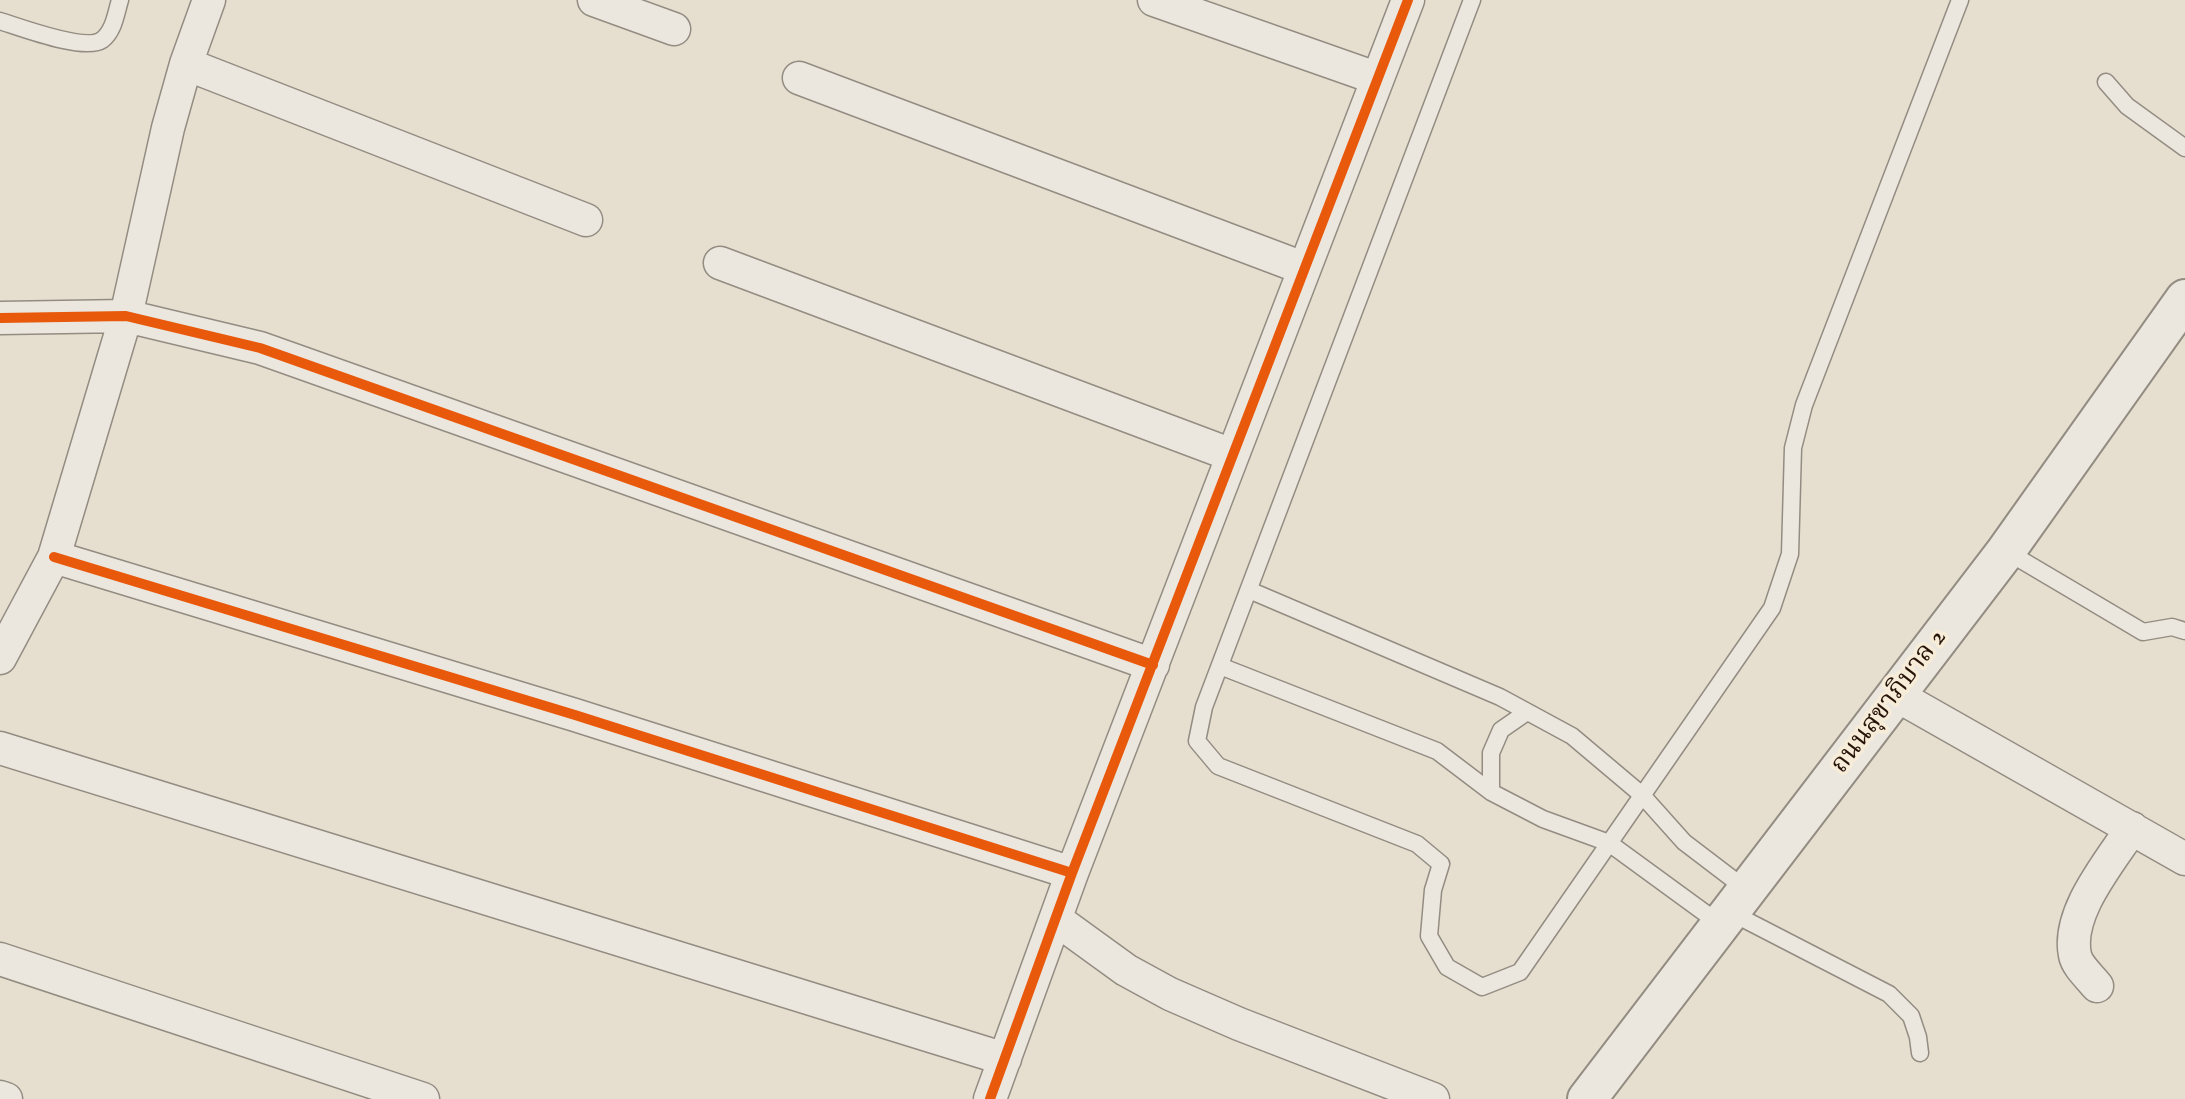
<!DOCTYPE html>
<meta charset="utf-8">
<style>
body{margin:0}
canvas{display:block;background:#e6dece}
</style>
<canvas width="2185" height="1099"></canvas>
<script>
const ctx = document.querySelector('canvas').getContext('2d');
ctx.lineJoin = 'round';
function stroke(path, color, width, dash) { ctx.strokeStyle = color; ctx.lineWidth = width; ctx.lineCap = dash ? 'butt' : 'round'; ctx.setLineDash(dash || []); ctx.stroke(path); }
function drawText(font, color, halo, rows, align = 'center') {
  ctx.font = font + ' "IM FELL English","Noto Serif Thai",serif'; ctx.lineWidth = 7; ctx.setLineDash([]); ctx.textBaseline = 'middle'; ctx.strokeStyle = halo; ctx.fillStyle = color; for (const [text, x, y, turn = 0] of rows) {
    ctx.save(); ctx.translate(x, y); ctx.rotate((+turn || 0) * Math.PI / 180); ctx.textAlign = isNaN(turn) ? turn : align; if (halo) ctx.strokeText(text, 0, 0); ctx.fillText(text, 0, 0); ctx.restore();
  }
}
const service = new Path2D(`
 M 1472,0 L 1204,707 L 1197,741 L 1218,766 L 1417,844 L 1441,864 L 1433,890 L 1429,936 L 1447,967 L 1482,987 L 1520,972 L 1772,608 L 1790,554 L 1793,448 L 1804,405 L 1960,0
 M 0,21 C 20,27 85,52 102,40 C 114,31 116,13 120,0
 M 2106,82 L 2127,106 L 2185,148
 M 2006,551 L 2143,632 L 2172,627 L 2185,631
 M 1249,590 L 1500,697 L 1572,736 L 1642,795 L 1684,842 L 1747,890
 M 1220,666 L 1437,751 L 1491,792 L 1543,819 L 1609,843 L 1720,924
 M 1491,792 L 1491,753 L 1501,730 L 1527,712
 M 1730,912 L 1889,994 L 1911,1016 L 1918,1037 L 1920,1053`);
const minor = new Path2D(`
 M 594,0 L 674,29
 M 1154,0 L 1376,78
 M 186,64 L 586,220
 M 799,78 L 1303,268
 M 720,263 L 1232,455
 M 0,318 L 126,316 L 260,348 L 1153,665
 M 54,557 L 575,715 L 1072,873
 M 0,658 L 54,557 L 126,316 L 168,128 L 186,64 L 209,0
 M 1896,695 L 2185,859
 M 0,748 L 1005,1059
 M 1057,920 L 1126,970 L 1170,994 L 1239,1024 L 1433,1099
 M 0,959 L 423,1099
 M 2097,986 C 2090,977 2077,966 2075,955 C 2066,913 2110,862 2132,828
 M 0,1097 L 6,1099
 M 990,1099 L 1072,873 L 1408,0`);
const tertiary = new Path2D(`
 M 1587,1099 L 2006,551 L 2185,299`);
const cycleway = new Path2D(`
 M 0,318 L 126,316 L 260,348 L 1153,665
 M 54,557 L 575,715 L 1072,873
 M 990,1099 L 1072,873 L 1408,0`);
const streetNames = [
 ["ถนนสุขาภิบาล 2",1890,702,-53]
];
stroke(service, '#938c82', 19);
stroke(minor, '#938c82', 35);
stroke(tertiary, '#938c82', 42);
stroke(service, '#ebe7df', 16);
stroke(minor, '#ebe7df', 32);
stroke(tertiary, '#ebe7df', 38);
stroke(cycleway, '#e8590c', 10);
drawText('26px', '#271409', '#f6ecd8', streetNames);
</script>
